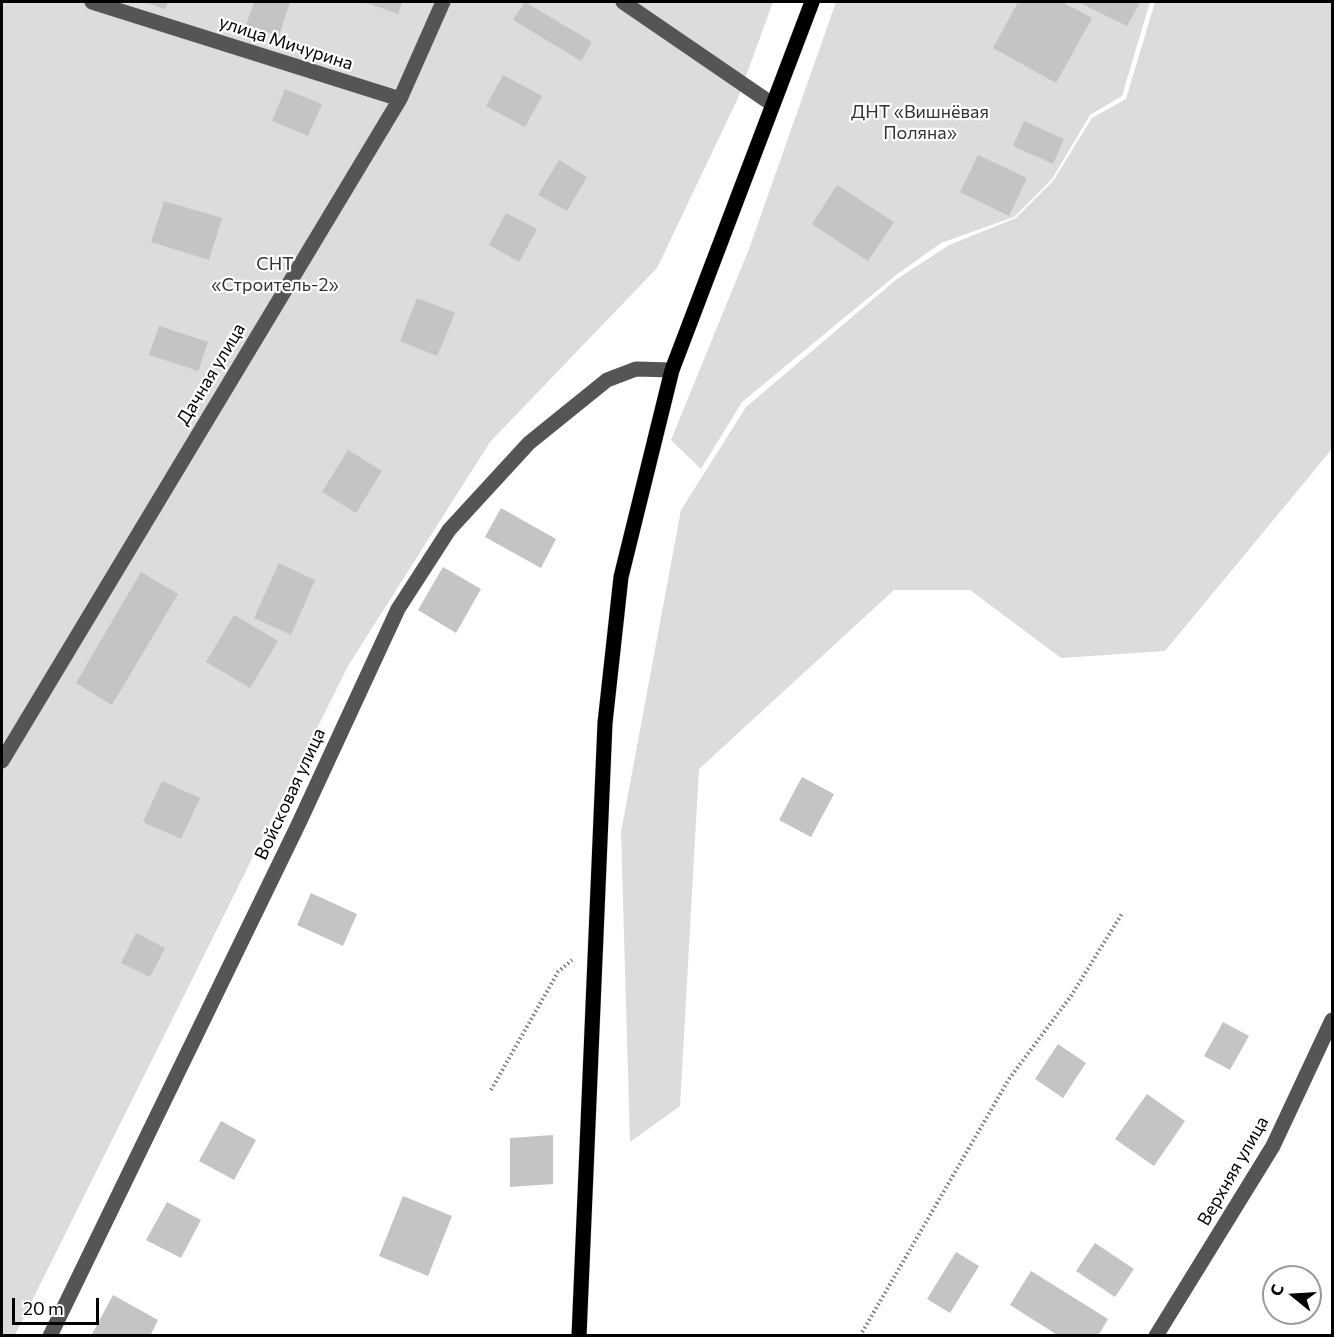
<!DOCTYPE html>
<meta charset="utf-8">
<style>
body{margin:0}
#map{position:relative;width:1334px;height:1337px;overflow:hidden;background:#fff;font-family:Commissioner,sans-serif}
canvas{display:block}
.frame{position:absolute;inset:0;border:3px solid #000;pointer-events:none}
.north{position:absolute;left:1262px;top:1265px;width:60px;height:60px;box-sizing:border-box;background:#fff;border:2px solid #999;border-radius:50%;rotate:288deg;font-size:16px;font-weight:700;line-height:24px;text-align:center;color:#000}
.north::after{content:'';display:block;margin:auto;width:21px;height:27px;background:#000;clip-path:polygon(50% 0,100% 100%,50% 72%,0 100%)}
.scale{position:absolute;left:12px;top:1298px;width:87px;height:27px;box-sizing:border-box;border:3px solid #000;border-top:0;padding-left:8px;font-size:18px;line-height:21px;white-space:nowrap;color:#000;-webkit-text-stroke:4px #fff;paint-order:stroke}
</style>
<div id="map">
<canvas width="1334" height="1337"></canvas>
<div class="frame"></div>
<div class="north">С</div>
<div class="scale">20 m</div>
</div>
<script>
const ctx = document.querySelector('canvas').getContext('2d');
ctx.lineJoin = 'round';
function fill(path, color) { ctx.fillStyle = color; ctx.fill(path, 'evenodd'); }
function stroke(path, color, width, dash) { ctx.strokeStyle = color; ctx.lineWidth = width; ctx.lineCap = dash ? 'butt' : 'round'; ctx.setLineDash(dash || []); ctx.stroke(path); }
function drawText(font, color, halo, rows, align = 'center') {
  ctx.font = font + ' Commissioner,sans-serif'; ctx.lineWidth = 4.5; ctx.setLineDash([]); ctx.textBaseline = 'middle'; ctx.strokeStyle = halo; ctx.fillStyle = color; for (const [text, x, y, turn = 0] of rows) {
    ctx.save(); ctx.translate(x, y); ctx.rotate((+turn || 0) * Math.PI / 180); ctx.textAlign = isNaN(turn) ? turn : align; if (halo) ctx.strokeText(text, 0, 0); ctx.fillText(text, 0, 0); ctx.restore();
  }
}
const green = new Path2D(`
 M 2,2 L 773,2 L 738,98 L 657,268 L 490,442 L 348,666 L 15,1335 L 2,1336 Z
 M 836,2 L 1150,2 L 1122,96 L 1090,115 L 1052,179 L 1014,217 L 941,243 L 896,275 L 742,402 L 701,469 L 671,440 L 749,249 Z
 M 1155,2 L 1332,2 L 1332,449 L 1165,651 L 1061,658 L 970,590 L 894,590 L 699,769 L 680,1106 L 630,1142 L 621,832 L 681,510 L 746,407 L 897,279 L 949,245 L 1016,218 L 1053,181 L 1092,118 L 1126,99 Z`);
const building = new Path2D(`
 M 144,2 L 168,2 L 165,9 Z
 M 254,2 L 290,2 L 279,36 L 246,25 Z
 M 364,2 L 402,2 L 398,14 Z
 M 525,2 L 592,42 L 581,61 L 513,20 Z
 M 1018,2 L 1062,2 L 1092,18 L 1056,83 L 993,48 Z
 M 1078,2 L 1140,2 L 1127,26 Z
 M 503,75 L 542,96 L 525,127 L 486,106 Z
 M 285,89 L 322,104 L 308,136 L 272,121 Z
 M 1024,121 L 1064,139 L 1053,164 L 1013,146 Z
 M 978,155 L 1027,178 L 1009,216 L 960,192 Z
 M 559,160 L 587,177 L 567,211 L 538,195 Z
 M 837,185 L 894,222 L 868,261 L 812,224 Z
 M 164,201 L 222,218 L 209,260 L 151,242 Z
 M 506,213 L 537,229 L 519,262 L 489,245 Z
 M 417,298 L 455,313 L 437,356 L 400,341 Z
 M 159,326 L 208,342 L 198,371 L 149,355 Z
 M 348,450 L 382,471 L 356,513 L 322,492 Z
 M 501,508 L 556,539 L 541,568 L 485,537 Z
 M 279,563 L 315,580 L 291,635 L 254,618 Z
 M 443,567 L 481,589 L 456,633 L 418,610 Z
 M 141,572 L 178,594 L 112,705 L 76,683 Z
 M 234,615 L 278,641 L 250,688 L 206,662 Z
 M 802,777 L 834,794 L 811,837 L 779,820 Z
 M 162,781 L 200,798 L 181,839 L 143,822 Z
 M 311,893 L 357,914 L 343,946 L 297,925 Z
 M 136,933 L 165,948 L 150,977 L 121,963 Z
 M 1223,1022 L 1249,1036 L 1230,1070 L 1204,1056 Z
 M 1058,1044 L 1086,1063 L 1063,1098 L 1035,1079 Z
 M 1147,1094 L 1185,1121 L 1154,1166 L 1115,1139 Z
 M 221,1121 L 256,1140 L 234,1180 L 199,1161 Z
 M 553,1135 L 553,1184 L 510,1187 L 510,1138 Z
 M 403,1196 L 452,1216 L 428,1276 L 379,1256 Z
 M 167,1202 L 201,1220 L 181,1258 L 146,1240 Z
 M 1095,1243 L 1134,1269 L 1115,1297 L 1076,1271 Z
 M 956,1252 L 979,1266 L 950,1313 L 927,1299 Z
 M 1031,1271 L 1108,1319 L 1098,1336 L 1059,1336 L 1010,1305 Z
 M 113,1295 L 158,1320 L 150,1336 L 91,1336 Z`);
const path = new Path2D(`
 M 491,1090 L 558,972 L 572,960
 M 860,1336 L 1009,1079 L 1071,996 L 1123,912`);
const minor = new Path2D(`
 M 92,2 L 400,99
 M 623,2 L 772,104
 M 2,761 L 400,99 L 443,2
 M 50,1336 L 299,823 L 398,609 L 449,530 L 529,443 L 607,380 L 636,369 L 672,370
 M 1156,1336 L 1273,1146 L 1332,1020`);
const major = new Path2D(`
 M 579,1336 L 605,723 L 621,577 L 672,370 L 812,2`);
const streetNames = [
 ["улица Мичурина",286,43,18],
 ["Дачная улица",211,374,-59],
 ["Войсковая улица",290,794,-65],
 ["Верхняя улица",1233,1171,-60]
];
const parkNames = [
 ["ДНТ «Вишнёвая",920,112],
 ["Поляна»",920,133],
 ["СНТ",275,264],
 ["«Строитель-2»",275,285]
];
fill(green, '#dcdcdc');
fill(building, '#c4c4c4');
stroke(major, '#dbdbdb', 16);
stroke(path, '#777', 4, [1.5, 3]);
stroke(minor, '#555', 15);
stroke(major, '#000', 15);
drawText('18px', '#000', '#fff', streetNames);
drawText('18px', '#333', '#fff', parkNames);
</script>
